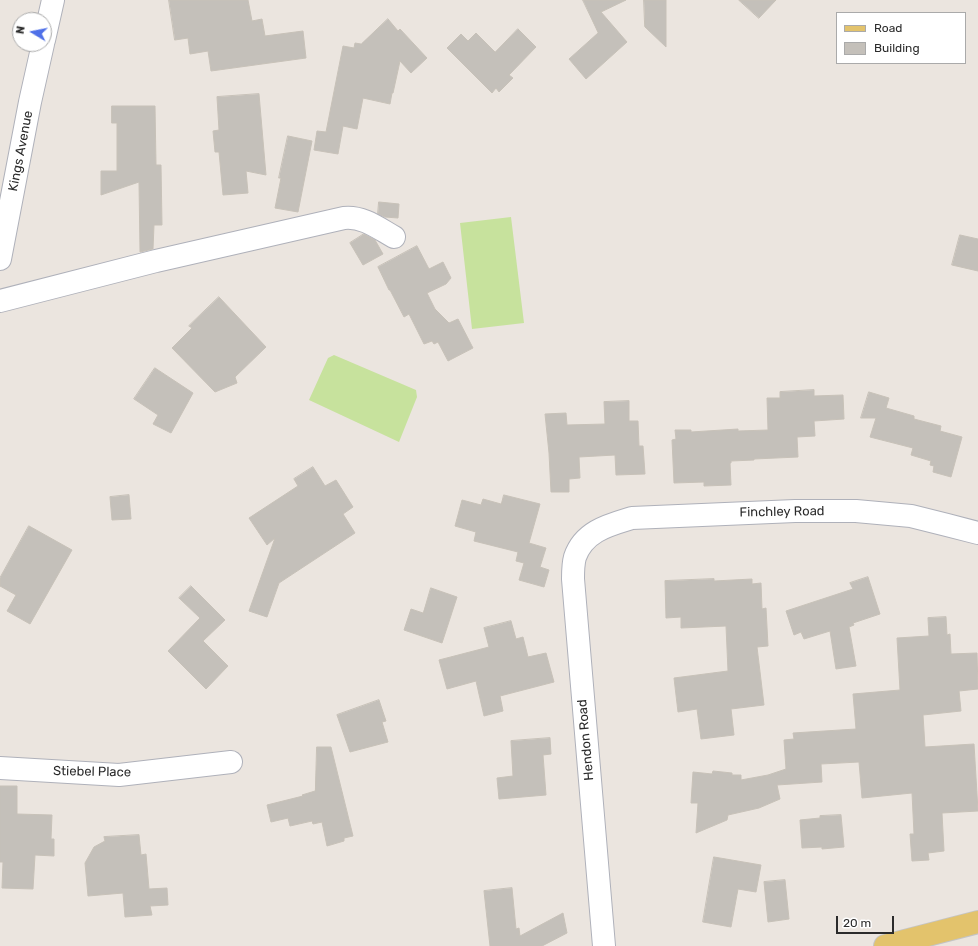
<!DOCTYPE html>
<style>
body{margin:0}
#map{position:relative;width:978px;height:946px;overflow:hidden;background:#ebe5df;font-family:Rubik,sans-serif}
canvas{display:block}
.legend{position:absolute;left:836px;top:12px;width:130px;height:52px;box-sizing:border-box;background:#fff;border:1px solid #aaa;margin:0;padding:5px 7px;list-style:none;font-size:12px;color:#2b2b2b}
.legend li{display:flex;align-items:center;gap:8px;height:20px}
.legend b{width:20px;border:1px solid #aaa}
.north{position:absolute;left:12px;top:12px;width:40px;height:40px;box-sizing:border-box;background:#fff;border:1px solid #aaa;border-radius:50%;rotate:280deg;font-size:11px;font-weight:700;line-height:16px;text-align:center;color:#2b2b2b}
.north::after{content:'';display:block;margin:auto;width:14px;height:18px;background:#4f70e8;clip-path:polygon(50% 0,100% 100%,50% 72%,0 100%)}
.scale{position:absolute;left:836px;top:916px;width:58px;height:18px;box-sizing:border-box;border:2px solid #2b2b2b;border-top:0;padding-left:5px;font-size:12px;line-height:14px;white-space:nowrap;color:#2b2b2b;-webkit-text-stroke:3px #fff;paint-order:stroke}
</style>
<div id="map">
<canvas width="978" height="946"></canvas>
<ul class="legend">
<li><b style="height:5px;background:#e3c36c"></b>Road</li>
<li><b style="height:11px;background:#c4c0ba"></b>Building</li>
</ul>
<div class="north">N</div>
<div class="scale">20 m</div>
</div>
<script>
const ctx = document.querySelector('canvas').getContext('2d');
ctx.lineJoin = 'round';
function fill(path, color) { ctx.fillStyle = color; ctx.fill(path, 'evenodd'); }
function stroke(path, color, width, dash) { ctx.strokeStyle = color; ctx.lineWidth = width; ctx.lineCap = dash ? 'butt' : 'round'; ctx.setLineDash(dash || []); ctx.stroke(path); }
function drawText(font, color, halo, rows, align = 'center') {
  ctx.font = font + ' Rubik,sans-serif'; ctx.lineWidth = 3.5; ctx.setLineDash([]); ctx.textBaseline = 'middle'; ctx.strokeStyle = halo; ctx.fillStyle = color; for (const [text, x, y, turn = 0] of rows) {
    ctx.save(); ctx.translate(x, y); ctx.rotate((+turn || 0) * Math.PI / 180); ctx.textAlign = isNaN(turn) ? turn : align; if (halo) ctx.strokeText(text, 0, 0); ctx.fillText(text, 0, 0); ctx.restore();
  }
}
const pitch = new Path2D(`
 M 511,217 L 524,323 L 472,329 L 460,223 Z
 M 334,355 L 416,390 L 417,397 L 399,442 L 309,400 L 328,358 Z`);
const building = new Path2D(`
 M 169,0 L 248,0 L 252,21 L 262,19 L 265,36 L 303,31 L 306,58 L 211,71 L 208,51 L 190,54 L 188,38 L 175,40 Z
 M 583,0 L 626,0 L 601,12 L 627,42 L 586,79 L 569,59 L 598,33 Z
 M 644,0 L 666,0 L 666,47 L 645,27 Z
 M 739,0 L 776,0 L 759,18 Z
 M 388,19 L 398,31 L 400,29 L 427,58 L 411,73 L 400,61 L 393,93 L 392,93 L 390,104 L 363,98 L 357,129 L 343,126 L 338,154 L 314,150 L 317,131 L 326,132 L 343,46 L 354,48 L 355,43 L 361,44 Z
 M 518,29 L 536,47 L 509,75 L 513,78 L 499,92 L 496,88 L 492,93 L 447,48 L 461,34 L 468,41 L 476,33 L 495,52 Z
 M 259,94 L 266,175 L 246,171 L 248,193 L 223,195 L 219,152 L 215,152 L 213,131 L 219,130 L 217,97 Z
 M 112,106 L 155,106 L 156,165 L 161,165 L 162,225 L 154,225 L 153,249 L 140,252 L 139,182 L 101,195 L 101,171 L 117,171 L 117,123 L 112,123 Z
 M 288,136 L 312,141 L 298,212 L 275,208 L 281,178 L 279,178 Z
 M 379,202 L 399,204 L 398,218 L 385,217 L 378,214 Z
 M 364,234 L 375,240 L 383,254 L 363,265 L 350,243 Z
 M 960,235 L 978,239 L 978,271 L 952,265 Z
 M 417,246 L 429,269 L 443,262 L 451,278 L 446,284 L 427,293 L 435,309 L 449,323 L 458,319 L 473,348 L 448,361 L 438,342 L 434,344 L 432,341 L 424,344 L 409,314 L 404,317 L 390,290 L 389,290 L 378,267 Z
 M 219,297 L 266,347 L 235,377 L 237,383 L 215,392 L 172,348 L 192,328 L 189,326 Z
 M 155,368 L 193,393 L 171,433 L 153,424 L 158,415 L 134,399 Z
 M 814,390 L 814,396 L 843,395 L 844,419 L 814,421 L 815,436 L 797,437 L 798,457 L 754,459 L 754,460 L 731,461 L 731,463 L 730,463 L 731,485 L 704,486 L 704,482 L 674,483 L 672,440 L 676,439 L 675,430 L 691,430 L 691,432 L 738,429 L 738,431 L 768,430 L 767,398 L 780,398 L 780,392 Z
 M 869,392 L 889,398 L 886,408 L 914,416 L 914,419 L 941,426 L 940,431 L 962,437 L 951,477 L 933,472 L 934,466 L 930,465 L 931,461 L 911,455 L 913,448 L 870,437 L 876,418 L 861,418 Z
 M 629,401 L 629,421 L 638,421 L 639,446 L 643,446 L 645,474 L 616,475 L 615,455 L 579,457 L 580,478 L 569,479 L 569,492 L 551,492 L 549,453 L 545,414 L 566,413 L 567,425 L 605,424 L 604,402 Z
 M 313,467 L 325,486 L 336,480 L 353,507 L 343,514 L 355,533 L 279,583 L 267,617 L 249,611 L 275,538 L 267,545 L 249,518 L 298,486 L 294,479 Z
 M 129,495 L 131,519 L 112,520 L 110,497 Z
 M 504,495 L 540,504 L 529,543 L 546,548 L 540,567 L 549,570 L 544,587 L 519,580 L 524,563 L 516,561 L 518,552 L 474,541 L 476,532 L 455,526 L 462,500 L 481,505 L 483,499 L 501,504 Z
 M 29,526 L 72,550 L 30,624 L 7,611 L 16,595 L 0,586 L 0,578 Z
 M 868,577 L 880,614 L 853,623 L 854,625 L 849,627 L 856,666 L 836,669 L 830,631 L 804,639 L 801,632 L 794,635 L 786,611 L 853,589 L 850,583 Z
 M 714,579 L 714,581 L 752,579 L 752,584 L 761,583 L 762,609 L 766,608 L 768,646 L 757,647 L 764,705 L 731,709 L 734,735 L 701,739 L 697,709 L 678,712 L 674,678 L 728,671 L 726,626 L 681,628 L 681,617 L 666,618 L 665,581 Z
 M 191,586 L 225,620 L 203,641 L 228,666 L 206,689 L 168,651 L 200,618 L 179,598 Z
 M 431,588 L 457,597 L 442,643 L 404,630 L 411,609 L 423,613 Z
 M 946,617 L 947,635 L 950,634 L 951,654 L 977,653 L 978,689 L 959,691 L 961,711 L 923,715 L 925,747 L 974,744 L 978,811 L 942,813 L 944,851 L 928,853 L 929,860 L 912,861 L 910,834 L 914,834 L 912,793 L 862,798 L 859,762 L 821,764 L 822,782 L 777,785 L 780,799 L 759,808 L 728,815 L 727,820 L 696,833 L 698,803 L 691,803 L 693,772 L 712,774 L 713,771 L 732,773 L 732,775 L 741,775 L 741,780 L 768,775 L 786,769 L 784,740 L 794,739 L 793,733 L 856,729 L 853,694 L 900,690 L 897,638 L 929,636 L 928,618 Z
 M 511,621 L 516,639 L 523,637 L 528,657 L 546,653 L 554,682 L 500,696 L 503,711 L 484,716 L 476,681 L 447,689 L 439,660 L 489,647 L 484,628 Z
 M 379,700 L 386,721 L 382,722 L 388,742 L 350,752 L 337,715 Z
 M 550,738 L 551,754 L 543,755 L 546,795 L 499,799 L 497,778 L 513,776 L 511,741 Z
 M 317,747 L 331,747 L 353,836 L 344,838 L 344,841 L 327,846 L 322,822 L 313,824 L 312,821 L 290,826 L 288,818 L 271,822 L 267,805 L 303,796 L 302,795 L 315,791 Z
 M 0,786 L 17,786 L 17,814 L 52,815 L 51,839 L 54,839 L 54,856 L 35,855 L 33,889 L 2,888 L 3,862 L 0,862 Z
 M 841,815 L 844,847 L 822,849 L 822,847 L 802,848 L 800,820 L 820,818 L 820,816 Z
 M 139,835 L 141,855 L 146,854 L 149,889 L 167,888 L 168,905 L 150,906 L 152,915 L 125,917 L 123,893 L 88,896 L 85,863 L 94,847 L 105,841 L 104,837 Z
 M 714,857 L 761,865 L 756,892 L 738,889 L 731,927 L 703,922 Z
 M 785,880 L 789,919 L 768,922 L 764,882 Z
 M 512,888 L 516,929 L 519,928 L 520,936 L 563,913 L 567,933 L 542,946 L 490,946 L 484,891 Z`);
const minor = new Path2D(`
 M 44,40 L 53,0
 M 0,259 L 30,102 L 43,44
 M 0,301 L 156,261 L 344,218 C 363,216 378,228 394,237
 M 0,768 L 119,775 L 231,762
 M 604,946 L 573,579 C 573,572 573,564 575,557 C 584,531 609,525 632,518 L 795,511 L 856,511 L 911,516 L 947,525 L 978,533`);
const major = new Path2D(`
 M 885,946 L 978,922`);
const streetNames = [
 ["Kings Avenue",21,151,-79],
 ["Finchley Road",782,512,-1],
 ["Hendon Road",586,740,-95],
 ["Stiebel Place",92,772,1]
];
fill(pitch, '#c7e29d');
fill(building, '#c4c0ba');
stroke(building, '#c7c1b8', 1);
stroke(minor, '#afb1ba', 24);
stroke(major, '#c4c4c4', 24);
stroke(minor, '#fff', 22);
stroke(major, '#e3c36c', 22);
drawText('13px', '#2b2b2b', '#fff', streetNames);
</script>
